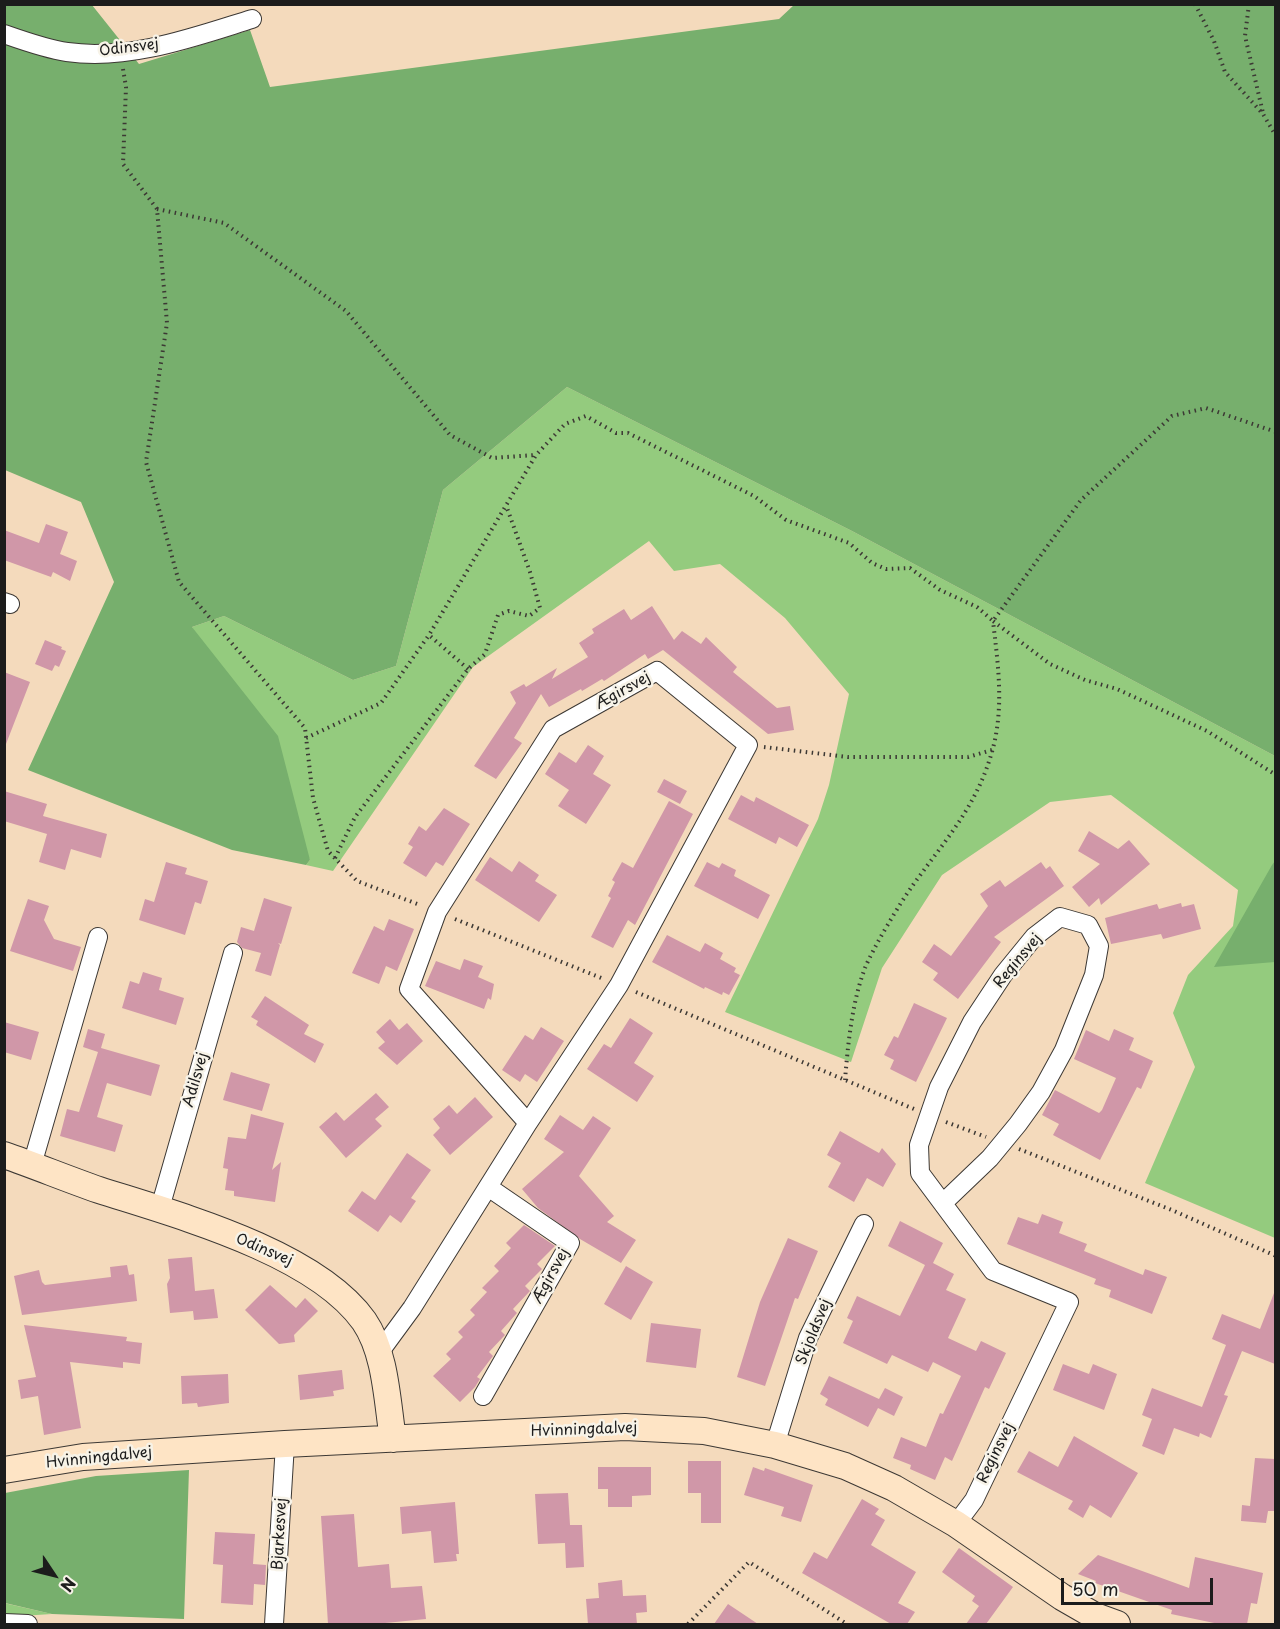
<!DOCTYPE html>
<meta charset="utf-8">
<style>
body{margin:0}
#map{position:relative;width:1280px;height:1629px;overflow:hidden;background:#f4dabc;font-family:"Playpen Sans",sans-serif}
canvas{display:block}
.frame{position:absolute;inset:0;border:6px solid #1c1c1c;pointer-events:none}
.north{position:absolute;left:24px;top:1545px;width:60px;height:60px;-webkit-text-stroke:4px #f7f3e8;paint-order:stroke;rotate:125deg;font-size:16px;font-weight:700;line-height:24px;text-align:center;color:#1c1c1c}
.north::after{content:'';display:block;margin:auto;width:21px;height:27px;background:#1c1c1c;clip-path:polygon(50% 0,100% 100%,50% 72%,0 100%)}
.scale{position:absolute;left:1061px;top:1578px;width:152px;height:27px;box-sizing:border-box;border:3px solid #1c1c1c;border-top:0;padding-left:8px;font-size:18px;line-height:21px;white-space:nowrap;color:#1c1c1c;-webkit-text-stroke:4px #f7f3e8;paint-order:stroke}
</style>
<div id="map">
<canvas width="1280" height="1629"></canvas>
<div class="frame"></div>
<div class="north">N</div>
<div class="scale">50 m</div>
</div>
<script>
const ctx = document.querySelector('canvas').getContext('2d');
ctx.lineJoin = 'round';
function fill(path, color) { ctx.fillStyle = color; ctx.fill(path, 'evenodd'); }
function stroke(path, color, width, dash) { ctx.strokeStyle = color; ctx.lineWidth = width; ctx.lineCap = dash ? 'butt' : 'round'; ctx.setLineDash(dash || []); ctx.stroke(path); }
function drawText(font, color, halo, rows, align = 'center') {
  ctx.font = font + ' "Playpen Sans",sans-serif'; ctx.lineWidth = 5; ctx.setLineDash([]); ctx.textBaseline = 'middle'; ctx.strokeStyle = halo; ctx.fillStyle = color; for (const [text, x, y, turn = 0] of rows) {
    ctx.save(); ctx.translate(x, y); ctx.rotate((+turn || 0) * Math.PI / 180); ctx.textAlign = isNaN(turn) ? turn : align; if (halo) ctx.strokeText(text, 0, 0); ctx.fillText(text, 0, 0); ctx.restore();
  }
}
const green = new Path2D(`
 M 567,387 L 852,531 L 1275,756 L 1275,1238 L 1145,1183 L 1195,1067 L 1173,1013 L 1188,975 L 1233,926 L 1238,890 L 1111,795 L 1050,802 L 942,875 L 882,968 L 851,1062 L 725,1012 L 818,819 L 829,785 L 849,694 L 785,618 L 720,564 L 674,571 L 649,541 L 473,667 L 333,871 L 306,865 L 310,860 L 192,627 L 224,616 L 353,680 L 396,666 L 443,490 Z
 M 4,1603 L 52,1614 L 5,1617 Z`);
const forest = new Path2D(`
 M 4,5 L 92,5 L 139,64 L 250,30 L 270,87 L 779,19 L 794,5 L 1275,5 L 1275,756 L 852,531 L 567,387 L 443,490 L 396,666 L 353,680 L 224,616 L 192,627 L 278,736 L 310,860 L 306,865 L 232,850 L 28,770 L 114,582 L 81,502 L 5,470 Z
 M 1275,861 L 1275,962 L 1214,967 L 1272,865 Z
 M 189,1470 L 184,1619 L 52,1614 L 5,1603 L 5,1493 L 96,1476 Z`);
const building = new Path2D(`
 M 46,524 L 68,532 L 60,554 L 77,561 L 70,581 L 53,572 L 51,577 L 4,560 L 4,530 L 39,543 Z
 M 652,606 L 674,640 L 682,631 L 701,644 L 706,637 L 737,667 L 733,672 L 777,708 L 790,706 L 794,730 L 768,734 L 663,650 L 648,659 L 645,654 L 604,681 L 602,679 L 582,691 L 581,689 L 549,707 L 541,694 L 514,738 L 522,743 L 496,779 L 474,766 L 516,703 L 510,692 L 524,684 L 526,687 L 557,668 L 552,679 L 588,657 L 579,643 L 594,633 L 592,629 L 624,609 L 631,620 Z
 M 45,640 L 62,647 L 61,649 L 66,651 L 59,667 L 55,665 L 52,671 L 35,664 Z
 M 4,672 L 30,682 L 6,744 L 4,744 Z
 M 588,745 L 604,756 L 593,774 L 611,785 L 586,824 L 558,806 L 569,790 L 545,774 L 559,752 L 576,763 Z
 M 664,779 L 687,791 L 680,804 L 657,792 Z
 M 4,791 L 47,804 L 43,816 L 107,834 L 101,858 L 71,849 L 65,870 L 39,862 L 47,834 L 4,821 Z
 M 741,795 L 754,802 L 756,797 L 809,825 L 797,847 L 779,837 L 776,844 L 728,819 Z
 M 669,801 L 693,814 L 635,925 L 628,920 L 613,948 L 591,937 L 611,898 L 608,896 L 615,882 L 612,880 L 622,862 L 633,868 Z
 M 444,808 L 470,824 L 443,866 L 436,862 L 426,877 L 403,863 L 413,847 L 408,844 L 419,826 L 426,831 Z
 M 1089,831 L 1118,849 L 1129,840 L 1150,864 L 1101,905 L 1099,898 L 1089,907 L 1072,887 L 1100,864 L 1078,851 Z
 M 490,857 L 512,872 L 519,861 L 539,875 L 535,881 L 557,895 L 539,922 L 475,880 Z
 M 166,862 L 187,868 L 185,874 L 208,881 L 201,904 L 195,902 L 185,935 L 139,920 L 145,899 L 154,902 Z
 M 707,862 L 719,868 L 722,863 L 736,870 L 734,876 L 770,895 L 758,919 L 694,886 Z
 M 1041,862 L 1046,869 L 1050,866 L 1064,886 L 994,937 L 1001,942 L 958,999 L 933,980 L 938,973 L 922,962 L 934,944 L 951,956 L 988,906 L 980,894 L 1000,880 L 1005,887 Z
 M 264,898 L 292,907 L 281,944 L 278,943 L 280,945 L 271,976 L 255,971 L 261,953 L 242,948 L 237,942 L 241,927 L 254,931 Z
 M 28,899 L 49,906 L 44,920 L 54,939 L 81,947 L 73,971 L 10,951 Z
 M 1181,903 L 1182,907 L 1194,904 L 1201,929 L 1163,939 L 1161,934 L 1111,944 L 1105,918 L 1157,904 L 1159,909 Z
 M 389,919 L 414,929 L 397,971 L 386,966 L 379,984 L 352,973 L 374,926 L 384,931 Z
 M 667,935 L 700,952 L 705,943 L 723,953 L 720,959 L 736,968 L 734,972 L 740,975 L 729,995 L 723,992 L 722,995 L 705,987 L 704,989 L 652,962 Z
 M 464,959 L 483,966 L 478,977 L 494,984 L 491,1000 L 488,998 L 484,1009 L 425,986 L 436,961 L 460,970 Z
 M 143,972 L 162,978 L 159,990 L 184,998 L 176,1025 L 122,1008 L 130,981 L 139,984 Z
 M 265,996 L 309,1025 L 304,1034 L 324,1044 L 315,1063 L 256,1025 L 258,1021 L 251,1017 Z
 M 914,1003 L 947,1018 L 916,1082 L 890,1069 L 894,1060 L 884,1055 L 894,1036 L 898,1038 Z
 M 630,1018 L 653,1033 L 634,1063 L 654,1076 L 637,1102 L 587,1069 L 604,1044 L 611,1048 Z
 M 390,1019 L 399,1030 L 407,1023 L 423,1041 L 397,1065 L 378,1048 L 385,1042 L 376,1032 Z
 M 4,1022 L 39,1032 L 31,1060 L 4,1052 Z
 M 541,1027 L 564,1041 L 537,1082 L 525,1074 L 520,1082 L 502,1070 L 525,1035 L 533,1040 Z
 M 88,1029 L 105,1034 L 101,1048 L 160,1065 L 151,1096 L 107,1083 L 97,1117 L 123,1125 L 115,1152 L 60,1136 L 67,1109 L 79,1112 L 98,1052 L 83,1047 Z
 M 1114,1029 L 1134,1038 L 1129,1050 L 1153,1061 L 1141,1089 L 1137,1087 L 1100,1160 L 1053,1135 L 1059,1124 L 1042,1115 L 1055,1090 L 1099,1113 L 1102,1110 L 1116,1078 L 1074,1059 L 1086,1030 L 1109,1041 Z
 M 231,1072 L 270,1084 L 262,1111 L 223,1100 Z
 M 376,1093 L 389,1107 L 375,1119 L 382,1126 L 346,1158 L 319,1127 L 336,1112 L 344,1121 Z
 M 475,1097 L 493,1117 L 450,1155 L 433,1135 L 440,1128 L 433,1119 L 449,1105 L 457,1114 Z
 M 251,1114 L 284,1123 L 272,1170 L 281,1162 L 275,1202 L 234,1196 L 234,1191 L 225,1190 L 228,1169 L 223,1168 L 228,1137 L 246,1139 Z
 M 560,1115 L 583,1130 L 593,1116 L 611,1128 L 579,1176 L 614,1216 L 607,1222 L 636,1240 L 621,1263 L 580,1239 L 538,1208 L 522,1189 L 564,1152 L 544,1139 Z
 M 840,1131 L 879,1153 L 882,1148 L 896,1164 L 883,1187 L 867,1178 L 854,1202 L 828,1187 L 841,1163 L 827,1155 Z
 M 407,1153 L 431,1170 L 411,1198 L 416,1201 L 401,1223 L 390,1215 L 378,1232 L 348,1211 L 362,1191 L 375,1200 Z
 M 1042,1214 L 1063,1222 L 1059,1233 L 1087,1244 L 1084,1251 L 1143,1275 L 1145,1269 L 1167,1277 L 1152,1314 L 1109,1297 L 1111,1290 L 1094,1284 L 1096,1279 L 1007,1244 L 1018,1217 L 1038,1224 Z
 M 900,1221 L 943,1243 L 933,1263 L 954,1274 L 946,1290 L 966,1299 L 948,1338 L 976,1351 L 981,1341 L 1006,1353 L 989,1389 L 985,1387 L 952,1461 L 945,1457 L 935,1480 L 910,1469 L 911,1465 L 893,1458 L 901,1437 L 926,1447 L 940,1413 L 943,1414 L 961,1376 L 933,1362 L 928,1372 L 892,1355 L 887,1364 L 843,1343 L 853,1321 L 847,1318 L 857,1296 L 900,1316 L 925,1265 L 888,1246 Z
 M 524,1225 L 555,1246 L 537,1264 L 542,1269 L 525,1286 L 530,1291 L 513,1309 L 517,1313 L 501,1331 L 505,1335 L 489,1352 L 493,1356 L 477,1377 L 480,1379 L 475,1387 L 460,1402 L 433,1376 L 451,1359 L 446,1354 L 463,1337 L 458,1332 L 475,1315 L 470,1310 L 487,1292 L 482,1288 L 499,1271 L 494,1266 L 511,1248 L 506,1243 Z
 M 788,1238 L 818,1251 L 798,1299 L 795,1298 L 765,1386 L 737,1377 L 760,1302 Z
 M 192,1257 L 195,1291 L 214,1289 L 218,1318 L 194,1320 L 193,1311 L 170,1313 L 167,1284 L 170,1278 L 168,1259 Z
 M 127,1265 L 129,1275 L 134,1274 L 137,1301 L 22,1315 L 14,1276 L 39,1270 L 42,1282 L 45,1285 L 111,1277 L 110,1267 Z
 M 626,1266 L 653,1282 L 631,1320 L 604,1304 Z
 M 270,1285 L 296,1308 L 305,1298 L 318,1311 L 294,1335 L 295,1342 L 279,1344 L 245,1310 Z
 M 1274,1293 L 1275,1364 L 1242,1351 L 1224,1395 L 1228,1396 L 1211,1438 L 1200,1433 L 1199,1437 L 1174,1428 L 1164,1455 L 1142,1446 L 1152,1419 L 1142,1415 L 1152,1388 L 1202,1407 L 1226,1345 L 1212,1339 L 1222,1314 L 1260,1329 Z
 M 651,1323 L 701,1329 L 696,1368 L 646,1362 Z
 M 24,1325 L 127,1337 L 126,1341 L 142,1343 L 140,1364 L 123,1362 L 123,1368 L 70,1362 L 81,1428 L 44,1435 L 38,1396 L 21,1399 L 18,1380 L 36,1377 Z
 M 1063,1364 L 1089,1374 L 1093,1364 L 1117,1374 L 1104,1410 L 1053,1390 Z
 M 342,1370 L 344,1389 L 333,1391 L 334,1396 L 300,1400 L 298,1375 Z
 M 228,1374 L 229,1403 L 198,1407 L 197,1403 L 182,1404 L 181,1376 Z
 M 829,1376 L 879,1399 L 885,1388 L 903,1397 L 894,1416 L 878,1408 L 868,1427 L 825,1405 L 828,1399 L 820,1394 Z
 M 1074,1436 L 1138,1473 L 1111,1518 L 1090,1505 L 1083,1518 L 1068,1509 L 1073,1501 L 1017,1472 L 1029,1451 L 1058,1467 Z
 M 1255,1458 L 1275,1459 L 1275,1511 L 1268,1511 L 1266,1523 L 1241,1521 L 1242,1505 L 1250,1506 Z
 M 688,1461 L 721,1461 L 721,1523 L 701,1523 L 701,1493 L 688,1493 Z
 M 598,1467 L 651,1467 L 651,1495 L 632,1496 L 632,1507 L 608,1507 L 608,1489 L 598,1489 Z
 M 753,1467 L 764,1471 L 765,1468 L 813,1485 L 801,1522 L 781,1516 L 784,1507 L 744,1495 Z
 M 568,1493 L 570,1525 L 582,1525 L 584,1567 L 566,1568 L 565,1543 L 538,1544 L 535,1494 Z
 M 862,1499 L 879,1509 L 875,1514 L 885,1520 L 871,1545 L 916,1572 L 898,1603 L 915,1612 L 907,1624 L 891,1624 L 802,1573 L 814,1552 L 827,1559 Z
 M 455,1502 L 459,1554 L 456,1554 L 457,1561 L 434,1563 L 431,1531 L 402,1534 L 400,1507 Z
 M 354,1514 L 358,1567 L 389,1564 L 391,1588 L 422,1586 L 426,1619 L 375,1624 L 328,1624 L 321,1516 Z
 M 215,1532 L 255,1534 L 253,1564 L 266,1565 L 265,1585 L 254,1584 L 253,1605 L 221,1603 L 223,1565 L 213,1564 Z
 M 959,1548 L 1013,1587 L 986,1624 L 966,1624 L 979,1606 L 972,1601 L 975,1596 L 942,1572 Z
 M 1098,1555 L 1189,1588 L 1195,1557 L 1263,1573 L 1257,1604 L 1251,1603 L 1247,1624 L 1219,1624 L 1171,1614 L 1172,1610 L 1095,1583 L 1096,1581 L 1078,1574 Z
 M 622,1580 L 623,1596 L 646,1595 L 647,1612 L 636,1613 L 637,1624 L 588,1624 L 586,1599 L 599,1598 L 598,1583 Z
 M 728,1604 L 758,1624 L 714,1624 Z`);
const path = new Path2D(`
 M 1195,4 L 1214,41 L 1225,72 L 1263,114 L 1276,136
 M 1249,4 L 1245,36 L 1263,113
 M 123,69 L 126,87 L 123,164 L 157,209 L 167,323 L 146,462 L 179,582 L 305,728 L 313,798 L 328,851 L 357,881 L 420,905
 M 157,209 L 224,223 L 346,311 L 450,435 L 492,458 L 535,455
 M 468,669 L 429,635 L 536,455 L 565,424 L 586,416 L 616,433 L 628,433 L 754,496 L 786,520 L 849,543 L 872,563 L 886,569 L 910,568 L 940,590 L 977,607 L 993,621 L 1081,500 L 1172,416 L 1206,408 L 1276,432
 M 306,738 L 381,703 L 429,635
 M 764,747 L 848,757 L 968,757 L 992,750
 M 335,858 L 355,817 L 468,669 L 485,654 L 498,615 L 509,611 L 529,616 L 540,608 L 530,572 L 507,508
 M 455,919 L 604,979
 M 636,992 L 914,1109
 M 845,1080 C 848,1044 852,1002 865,968 C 873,948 900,903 913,885 C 946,839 978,805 993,748 C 1004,706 998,664 993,621 L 1050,664 L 1085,680 L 1117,689 L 1207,731 L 1276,775
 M 946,1122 L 986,1137
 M 1019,1149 L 1174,1211 L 1276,1256
 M 688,1624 L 749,1562 L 847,1624`);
const street = new Path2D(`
 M 4,34 C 24,41 46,49 67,52 C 129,61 194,37 252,19
 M 4,602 L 10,604
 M 32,1165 L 98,937
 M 943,1203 L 990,1158 L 1018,1124 L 1041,1092 L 1064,1050 L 1094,975 L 1099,946 L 1088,925 L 1060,917 L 1034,937 L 1003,975 L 972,1022 L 939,1087 L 919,1145 L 920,1173 L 993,1271 L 1069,1302 L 974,1500 L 956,1524
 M 160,1208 L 233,953
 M 379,1353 L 412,1308 L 528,1123 L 619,985 L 748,745 L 657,671 L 553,729 L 437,912 L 409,989 L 528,1123
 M 483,1396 L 570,1243 L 488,1187
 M 775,1445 L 808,1338 L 864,1224
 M 4,1623 L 28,1624
 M 274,1624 L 285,1444`);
const secondary = new Path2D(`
 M 4,1155 C 36,1166 67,1179 99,1190 C 177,1215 315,1252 364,1321 C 386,1353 387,1401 393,1439
 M 4,1470 L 83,1457 L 285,1444 L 625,1427 L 704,1431 L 775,1445 L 845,1466 L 894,1488 L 956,1524 L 1062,1597 L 1095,1616 L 1117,1624`);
const streetNames = [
 ["Odinsvej",129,48,-7],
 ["Ægirsvej",623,691,-29],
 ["Reginsvej",1018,961,-50],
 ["Adilsvej",196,1080,-74],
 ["Odinsvej",264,1250,23],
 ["Ægirsvej",551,1276,-61],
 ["Skjoldsvej",814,1332,-68],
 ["Hvinningdalvej",584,1430,-2],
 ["Reginsvej",996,1453,-64],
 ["Hvinningdalvej",99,1458,-6],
 ["Bjarkesvej",280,1534,-87]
];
fill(green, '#94cb7e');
fill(forest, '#77af6d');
fill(building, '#d097a8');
stroke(street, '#3c3834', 20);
stroke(secondary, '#3c3834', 28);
stroke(path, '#3c3834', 4, [1.5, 4.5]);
stroke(street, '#fff', 18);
stroke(secondary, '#fee4c5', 26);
drawText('15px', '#1c1c1c', '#f7f3e8', streetNames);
</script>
